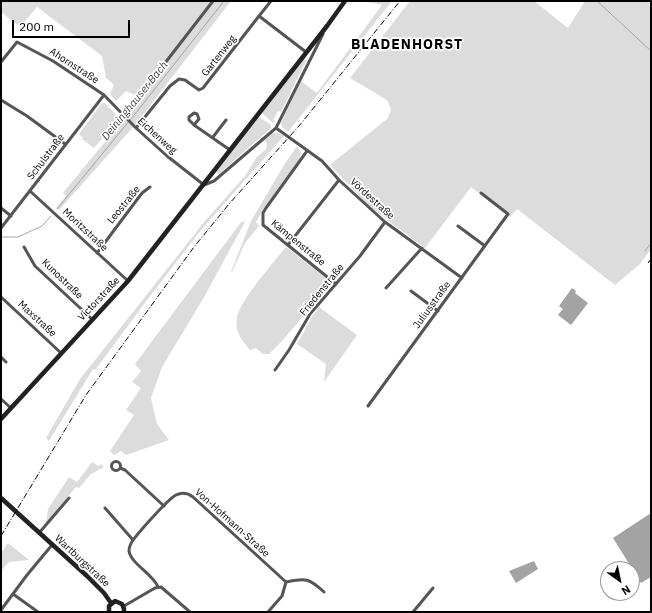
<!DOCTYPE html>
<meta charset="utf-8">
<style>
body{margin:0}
#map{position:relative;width:652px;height:613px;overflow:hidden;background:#fff;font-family:"IBM Plex Sans",sans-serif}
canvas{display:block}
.frame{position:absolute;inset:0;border:2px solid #000;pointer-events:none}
.north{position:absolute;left:600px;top:561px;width:40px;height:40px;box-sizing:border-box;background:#fff;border:1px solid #999;border-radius:50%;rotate:147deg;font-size:11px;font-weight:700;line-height:16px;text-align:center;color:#000}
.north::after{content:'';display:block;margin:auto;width:14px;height:18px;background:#000;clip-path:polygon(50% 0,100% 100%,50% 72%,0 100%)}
.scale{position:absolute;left:12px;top:20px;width:118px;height:18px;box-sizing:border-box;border:2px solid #000;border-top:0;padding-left:5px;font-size:12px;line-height:14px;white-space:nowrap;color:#000;-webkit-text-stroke:3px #fff;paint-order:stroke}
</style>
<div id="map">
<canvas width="652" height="613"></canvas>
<div class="frame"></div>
<div class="north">N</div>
<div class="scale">200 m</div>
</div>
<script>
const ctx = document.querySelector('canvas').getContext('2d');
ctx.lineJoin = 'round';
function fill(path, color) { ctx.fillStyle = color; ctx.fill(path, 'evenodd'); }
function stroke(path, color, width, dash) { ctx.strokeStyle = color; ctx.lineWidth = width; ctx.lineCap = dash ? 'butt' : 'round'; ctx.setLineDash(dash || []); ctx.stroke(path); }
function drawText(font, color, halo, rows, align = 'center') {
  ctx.font = font + ' "IBM Plex Sans",sans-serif'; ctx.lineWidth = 3.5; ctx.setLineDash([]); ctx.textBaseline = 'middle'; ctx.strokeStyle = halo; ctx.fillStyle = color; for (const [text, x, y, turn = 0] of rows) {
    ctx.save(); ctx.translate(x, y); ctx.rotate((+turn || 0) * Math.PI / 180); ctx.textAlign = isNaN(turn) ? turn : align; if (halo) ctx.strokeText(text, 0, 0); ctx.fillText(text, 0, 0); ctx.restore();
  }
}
const green = new Path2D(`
 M 1,1 L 231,1 L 135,125 L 59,210 L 56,208 L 66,196 L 63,193 L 141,98 L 126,91 L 116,101 L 110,94 L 114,85 L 106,78 L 102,56 L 37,7 L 20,27 L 1,12 Z
 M 363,1 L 392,1 L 288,132 L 282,127 L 281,123 L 301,81 L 317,93 L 382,5 Z
 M 410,1 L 534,1 L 568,28 L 585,1 L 651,1 L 651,249 L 640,264 L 615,285 L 517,209 L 510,217 L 471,187 L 425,248 L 391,223 L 367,204 L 330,165 L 388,118 L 391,109 L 387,100 L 350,78 Z
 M 303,59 L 306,60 L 306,61 L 281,112 L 278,111 L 273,120 L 276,121 L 273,123 L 262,113 Z
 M 102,103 L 105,103 L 119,118 L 94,148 L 82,139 L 83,138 L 79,134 Z
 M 259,117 L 271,125 L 271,128 L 219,174 L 217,173 L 216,171 Z
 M 273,133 L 278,133 L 284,136 L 201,230 L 148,299 L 147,300 L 99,365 L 95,370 L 93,369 L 49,441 L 46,438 L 80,379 L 205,221 L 245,176 L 256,158 L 266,149 L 267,144 L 265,140 Z
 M 297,146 L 301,152 L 300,158 L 264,208 L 256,222 L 259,226 L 245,243 L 232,272 L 231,272 L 251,221 L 284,165 Z
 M 242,221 L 245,222 L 203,299 L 162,367 L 151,398 L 157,424 L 169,440 L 126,455 L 121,451 L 114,455 L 110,451 L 134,415 L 126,410 L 141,388 L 132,382 L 141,371 L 135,364 Z
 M 286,247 L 332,283 L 282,341 L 269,354 L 263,354 L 256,348 L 250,350 C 242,341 234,331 237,317 C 241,299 273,263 286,247 Z
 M 319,307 L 357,335 L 324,382 L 326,364 L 297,344 L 312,317 Z
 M 92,462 L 99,466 L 101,464 L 104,467 L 91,474 L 79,488 L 76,487 L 46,523 L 48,509 L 69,477 L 77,482 Z
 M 8,543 L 29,560 L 9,562 L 1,571 L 1,553 Z`);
const water = new Path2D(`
 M 572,288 L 576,291 L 575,293 L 588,303 L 571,325 L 558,315 L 563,309 L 559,306 Z
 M 651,513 L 651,577 L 641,583 L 613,538 Z
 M 534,561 L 538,569 L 516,583 L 509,571 Z`);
const stream = new Path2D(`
 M 597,1 L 651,51
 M 57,209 L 139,109 L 224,1
 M 1,237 L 18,237 L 42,226 L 51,216
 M 645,251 L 651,243`);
const street = new Path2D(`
 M 259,16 L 271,1
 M 1,62 L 17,42 L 53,61 L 104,95 L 136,128 L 167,156 L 204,185 L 214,181 L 276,128 L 323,34
 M 1,100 L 27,116 L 65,144
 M 124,116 L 213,1
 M 194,125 L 189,120 L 189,117 L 194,113 L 197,114 L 199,119 L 194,125 L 230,150
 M 136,128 L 170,86 L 179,79 L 185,80 L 199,90 L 203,88 L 259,16 L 306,52
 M 276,128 L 322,161 L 339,180 L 385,222 L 462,278
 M 213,137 L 226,120
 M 307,151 L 266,208 L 263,213 L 263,225 L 336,284
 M 30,191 L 128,281
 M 1,208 L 11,216
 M 458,226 L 485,246
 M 1,228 L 104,95
 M 288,245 L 339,180
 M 24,247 L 35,266 L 93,320
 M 97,253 L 142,193 L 150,187
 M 386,288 L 422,248
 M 411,291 L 438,311
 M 1,297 L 61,353
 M 1,357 L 6,362
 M 275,370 L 289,350 L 310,314 L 360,256 L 385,222
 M 1,399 L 11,408
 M 368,406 L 508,214 L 481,193
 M111.5 466a4.5 4.5 0 1 1 9 0a4.5 4.5 0 1 1-9 0Z
 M 120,468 L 125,470 L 164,506
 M 105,508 L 133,540
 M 39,533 L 69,498
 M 286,582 C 306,578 309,578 324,592
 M 158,587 C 153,574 131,564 129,551 C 129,547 131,543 133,540 C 140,531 167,500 176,495 C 182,492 188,493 193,497 L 286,582 L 282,596 L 268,612
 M 13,594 L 38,612
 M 124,606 L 155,588 L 161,587 L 190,612
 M 1,610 L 27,575 L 52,545
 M 413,612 L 433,588`);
const secondary = new Path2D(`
 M 1,419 L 128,281 L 327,26 L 345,1
 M 1,498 L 87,576 L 104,593 L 111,603
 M 109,612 L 109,606 L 115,601 L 122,604 L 124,609 L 124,612`);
const rail = new Path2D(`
 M 648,263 L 651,259
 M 1,536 L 86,395 L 194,247 L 229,204 L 299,126 L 400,1`);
const streetNames = [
 ["Gartenweg",219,56,-52],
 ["Ahornstraße",74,66,33],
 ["Eichenweg",157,136,42],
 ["Schulstraße",46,157,-53],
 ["Vördestraße",372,199,42],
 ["Leostraße",124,205,-51],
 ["Moritzstraße",85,230,43],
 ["Kämpenstraße",298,243,39],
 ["Kunostraße",62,279,44],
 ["Friedenstraße",322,290,-51],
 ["Victorstraße",99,299,-47],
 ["Juliusstraße",432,305,-54],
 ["Maxstraße",37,319,43],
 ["Von-Hofmann-Straße",232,523,42],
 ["Wartburgstraße",82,561,43]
];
const waterNames = [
 ["Deininghauser Bach",135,101,-51]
];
const districtNames = [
 ["BLADENHORST",407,45]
];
fill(green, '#dcdcdc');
fill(water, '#a3a3a3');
stroke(stream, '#a3a3a3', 1);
stroke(street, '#555', 3);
stroke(secondary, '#222', 4.5);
stroke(rail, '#000', 1, [6, 2, 1, 2]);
drawText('10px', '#000', '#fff', streetNames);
drawText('italic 11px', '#444', '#fff', waterNames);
ctx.letterSpacing = '1px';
drawText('bold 14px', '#000', '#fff', districtNames);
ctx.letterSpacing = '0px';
</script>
